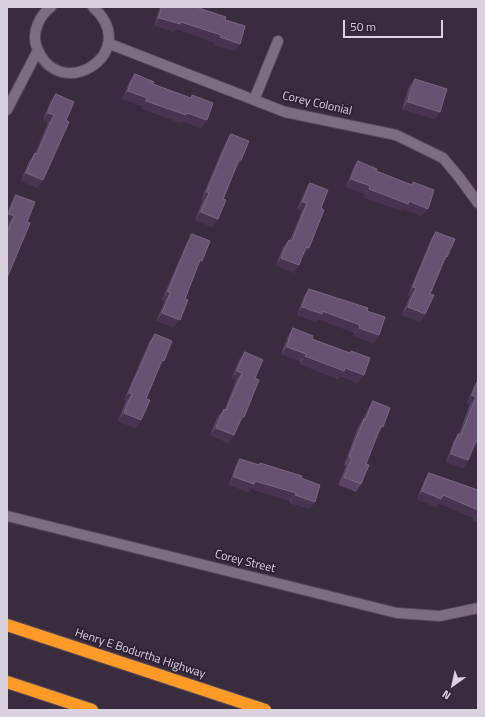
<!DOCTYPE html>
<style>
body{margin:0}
#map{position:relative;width:485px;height:717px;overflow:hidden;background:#3a2c3f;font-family:"Titillium Web",sans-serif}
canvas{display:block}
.frame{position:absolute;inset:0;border:8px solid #dad2de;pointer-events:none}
.north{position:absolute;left:433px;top:665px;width:40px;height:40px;-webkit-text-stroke:3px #302235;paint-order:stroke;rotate:213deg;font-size:11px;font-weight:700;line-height:16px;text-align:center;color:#dad2de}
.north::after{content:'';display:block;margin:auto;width:14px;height:18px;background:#dad2de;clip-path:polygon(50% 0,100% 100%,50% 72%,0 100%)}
.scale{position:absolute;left:343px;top:20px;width:100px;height:18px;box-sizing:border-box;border:2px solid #dad2de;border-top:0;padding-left:5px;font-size:12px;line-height:14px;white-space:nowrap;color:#dad2de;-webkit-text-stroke:3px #302235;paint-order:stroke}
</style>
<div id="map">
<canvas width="485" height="717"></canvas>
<div class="frame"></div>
<div class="north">N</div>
<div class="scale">50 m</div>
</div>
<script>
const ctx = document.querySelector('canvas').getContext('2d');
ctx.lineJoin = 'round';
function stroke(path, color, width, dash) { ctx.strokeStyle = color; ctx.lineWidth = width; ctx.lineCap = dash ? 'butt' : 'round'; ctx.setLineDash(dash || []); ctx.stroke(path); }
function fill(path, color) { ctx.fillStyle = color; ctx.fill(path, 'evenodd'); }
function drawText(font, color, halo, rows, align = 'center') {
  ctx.font = font + ' "Titillium Web",sans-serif'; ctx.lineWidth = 4; ctx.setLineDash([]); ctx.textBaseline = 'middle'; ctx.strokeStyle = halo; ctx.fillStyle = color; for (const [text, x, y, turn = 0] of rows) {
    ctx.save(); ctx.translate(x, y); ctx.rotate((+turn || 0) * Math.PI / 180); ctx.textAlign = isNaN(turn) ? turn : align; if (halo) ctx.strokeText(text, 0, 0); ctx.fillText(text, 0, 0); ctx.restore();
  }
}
const minor = new Path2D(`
 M 51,7 C 40,15 32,31 36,45 C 57,107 144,53 93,7
 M 110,44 L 285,112 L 396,135 L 443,158 L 459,177 L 478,203
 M 254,100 L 278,41
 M 7,110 L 38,50
 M 7,516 L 397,613 L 440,616 L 478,608`);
const highway = new Path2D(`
 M 7,625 L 265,710
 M 7,682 L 92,710`);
const wall = new Path2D(`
 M 160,7 L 196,7 L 240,44 L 234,51 L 215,45 L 216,43 L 176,29 L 174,32 L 154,25 Z
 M 135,74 L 153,84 L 190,98 L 192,95 L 207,120 L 201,128 L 182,121 L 181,123 L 141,108 L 142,106 L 123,99 L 129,82 Z
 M 415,79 L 435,119 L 402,109 L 409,87 Z
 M 56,94 L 74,102 L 38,188 L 21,181 L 29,161 L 35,153 L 35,154 L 48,123 L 43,120 L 50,102 Z
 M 231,134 L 241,160 L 235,168 L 213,227 L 195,220 L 203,200 L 201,200 L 226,141 Z
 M 358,161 L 376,171 L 412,185 L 413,182 L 422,216 L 404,209 L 402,211 L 363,197 L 365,194 L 346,187 L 353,169 Z
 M 310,183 L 321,208 L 309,248 L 304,255 L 303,255 L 294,273 L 276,265 L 283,247 L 289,240 L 290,240 L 302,211 L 297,209 L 305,191 Z
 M 16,195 L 7,278 L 7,227 L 8,224 L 7,223 L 7,213 L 11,203 Z
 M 436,232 L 447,257 L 442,264 L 430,294 L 425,314 L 420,322 L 402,315 L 410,296 L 408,295 L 431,239 Z
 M 192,234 L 197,269 L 174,327 L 156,321 L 165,301 L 162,300 L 187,242 Z
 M 309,289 L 367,311 L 374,343 L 354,336 L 355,333 L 318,319 L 316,322 L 297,315 L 304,296 Z
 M 293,328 L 312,339 L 350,353 L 351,351 L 358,383 L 340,376 L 338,379 L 300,364 L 300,361 L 281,354 L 288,336 Z
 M 155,334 L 159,369 L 146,399 L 141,420 L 136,428 L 118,421 L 126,401 L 124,400 L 149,342 Z
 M 245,352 L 255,378 L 238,425 L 229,443 L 210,435 L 218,416 L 224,409 L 225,409 L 236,380 L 232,378 L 239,360 Z
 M 478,379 L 478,443 L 473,450 L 473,449 L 468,460 L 463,468 L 446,462 L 453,442 L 458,434 L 459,434 L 470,404 L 467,403 L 474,386 Z
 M 373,401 L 377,434 L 366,464 L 361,484 L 356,492 L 338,485 L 346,466 L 344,465 L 358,427 L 363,419 L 368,409 Z
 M 240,459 L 259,465 L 260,463 L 301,478 L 310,509 L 290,503 L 290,501 L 251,489 L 249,492 L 229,485 L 235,467 Z
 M 429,473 L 478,490 L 478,522 L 473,521 L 474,518 L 438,503 L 436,507 L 417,499 L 424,481 Z`);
const shadedWall = new Path2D(`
 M 159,18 L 181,22 L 221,35 L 216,43 L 176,29 L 174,32 L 154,25 Z
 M 220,37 L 240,44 L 234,51 L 215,45 Z
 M 128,91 L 147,98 L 142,106 L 123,99 Z
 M 146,101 L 187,113 L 207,120 L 201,128 L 182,121 L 181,123 L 141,108 Z
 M 408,102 L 440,112 L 435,119 L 402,109 Z
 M 48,113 L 54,115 L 48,123 L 43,120 Z
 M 239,160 L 241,160 L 235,168 Z
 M 26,173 L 43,180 L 38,188 L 21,181 Z
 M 351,179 L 370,186 L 365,194 L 346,187 Z
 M 369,189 L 409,201 L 428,209 L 422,216 L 404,209 L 402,211 L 363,197 Z
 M 207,192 L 209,193 L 203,200 L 201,200 Z
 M 303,202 L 307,203 L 302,211 L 297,209 Z
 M 201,212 L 218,219 L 213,227 L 195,220 Z
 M 9,214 L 14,216 L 8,224 L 7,223 L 7,217 Z
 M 306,247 L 309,248 L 304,255 L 301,254 Z
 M 281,258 L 299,265 L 294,273 L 276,265 Z
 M 200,260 L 202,261 L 197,269 Z
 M 413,287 L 416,288 L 410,296 L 408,295 Z
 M 168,292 L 170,293 L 165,301 L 162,300 Z
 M 302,307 L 322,311 L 360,325 L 355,333 L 318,319 L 316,322 L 297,315 Z
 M 408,307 L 425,314 L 420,322 L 402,315 Z
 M 162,313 L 180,320 L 174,327 L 156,321 Z
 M 359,328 L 379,335 L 374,343 L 354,336 Z
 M 287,347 L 306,354 L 300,361 L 281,354 Z
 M 305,356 L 345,368 L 364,375 L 358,383 L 340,376 L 338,379 L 300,364 Z
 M 162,360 L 164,361 L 159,369 L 156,368 Z
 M 237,371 L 242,373 L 236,380 L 232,378 Z
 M 129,393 L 132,394 L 126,401 L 124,400 Z
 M 472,395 L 476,397 L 470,404 L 467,403 Z
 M 124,413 L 141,420 L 136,428 L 118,421 Z
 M 242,417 L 244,417 L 238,425 Z
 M 381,426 L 383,427 L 377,434 Z
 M 216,428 L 234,435 L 229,443 L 210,435 Z
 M 476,441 L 478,442 L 478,443 L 473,450 L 470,448 Z
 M 451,454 L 468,460 L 463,468 L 446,462 Z
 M 234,477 L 255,481 L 296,493 L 290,501 L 251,489 L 249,492 L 229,485 Z
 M 422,491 L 443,495 L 478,510 L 478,513 L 474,518 L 438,503 L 436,507 L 417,499 Z
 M 295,495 L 315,502 L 310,509 L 290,503 Z
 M 478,514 L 478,522 L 473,521 Z`);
const building = new Path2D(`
 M 162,7 L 196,7 L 226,17 L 225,20 L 245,26 L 240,44 L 220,37 L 221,35 L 181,22 L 180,24 L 159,18 Z
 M 135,74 L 154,82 L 153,84 L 191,98 L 192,95 L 213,103 L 207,120 L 187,113 L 186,115 L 146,101 L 147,98 L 128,91 Z
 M 415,79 L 447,89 L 440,112 L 408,102 Z
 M 56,94 L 74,102 L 66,120 L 69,122 L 43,180 L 26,173 L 35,153 L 37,154 L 54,115 L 48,113 Z
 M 231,134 L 249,141 L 241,160 L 239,160 L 223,199 L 226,200 L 218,219 L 201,212 L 209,193 L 207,192 Z
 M 358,161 L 377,169 L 376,171 L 412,185 L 413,182 L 434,190 L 428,209 L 409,201 L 408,204 L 369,189 L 370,186 L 351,179 Z
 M 310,183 L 328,190 L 321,208 L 324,210 L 309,248 L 306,247 L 299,265 L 281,258 L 289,240 L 292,241 L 307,203 L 303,202 Z
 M 16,195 L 35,202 L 27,222 L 30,223 L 7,278 L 7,233 L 14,216 L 9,214 Z
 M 436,232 L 455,239 L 447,257 L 446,256 L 430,294 L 434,295 L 425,314 L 408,307 L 416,288 L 413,287 Z
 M 192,234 L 210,241 L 202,261 L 200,260 L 185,299 L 188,300 L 180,320 L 162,313 L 170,293 L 168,292 Z
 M 309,289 L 368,308 L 367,311 L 385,317 L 379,335 L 359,328 L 360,325 L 322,311 L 322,314 L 302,307 Z
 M 293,328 L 313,336 L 312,339 L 350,353 L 351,351 L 370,358 L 364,375 L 345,368 L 344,371 L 305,356 L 306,354 L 287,347 Z
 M 155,334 L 172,341 L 164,361 L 162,360 L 146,399 L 150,400 L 141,420 L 124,413 L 132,394 L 129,393 Z
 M 245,352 L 263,360 L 255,378 L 259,380 L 244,417 L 242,417 L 234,435 L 216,428 L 224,409 L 226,410 L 242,373 L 237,371 Z
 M 478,381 L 478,442 L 476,441 L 468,460 L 451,454 L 458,434 L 461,435 L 476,397 L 472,395 Z
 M 373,401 L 390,408 L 383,427 L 381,426 L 366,464 L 369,465 L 361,484 L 344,477 L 352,458 L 349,457 L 364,419 L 365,420 Z
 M 240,459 L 259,465 L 260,463 L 302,476 L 301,478 L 320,485 L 315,502 L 295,495 L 296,493 L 255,481 L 254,484 L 234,477 Z
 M 429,473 L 478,490 L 478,510 L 443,495 L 441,499 L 422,491 Z`);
const streetNames = [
 ["Corey Colonial",317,104,13],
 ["Corey Street",245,562,14],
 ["Henry E Bodurtha Highway",140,654,18]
];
stroke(minor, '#55495a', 12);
stroke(highway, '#55495a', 14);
stroke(minor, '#7d6d83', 10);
stroke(highway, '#ff9a26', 12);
fill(wall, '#5b4364');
fill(shadedWall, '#483350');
fill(building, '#685271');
stroke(building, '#7a6682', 1);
drawText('12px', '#dad2de', '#302235', streetNames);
</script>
